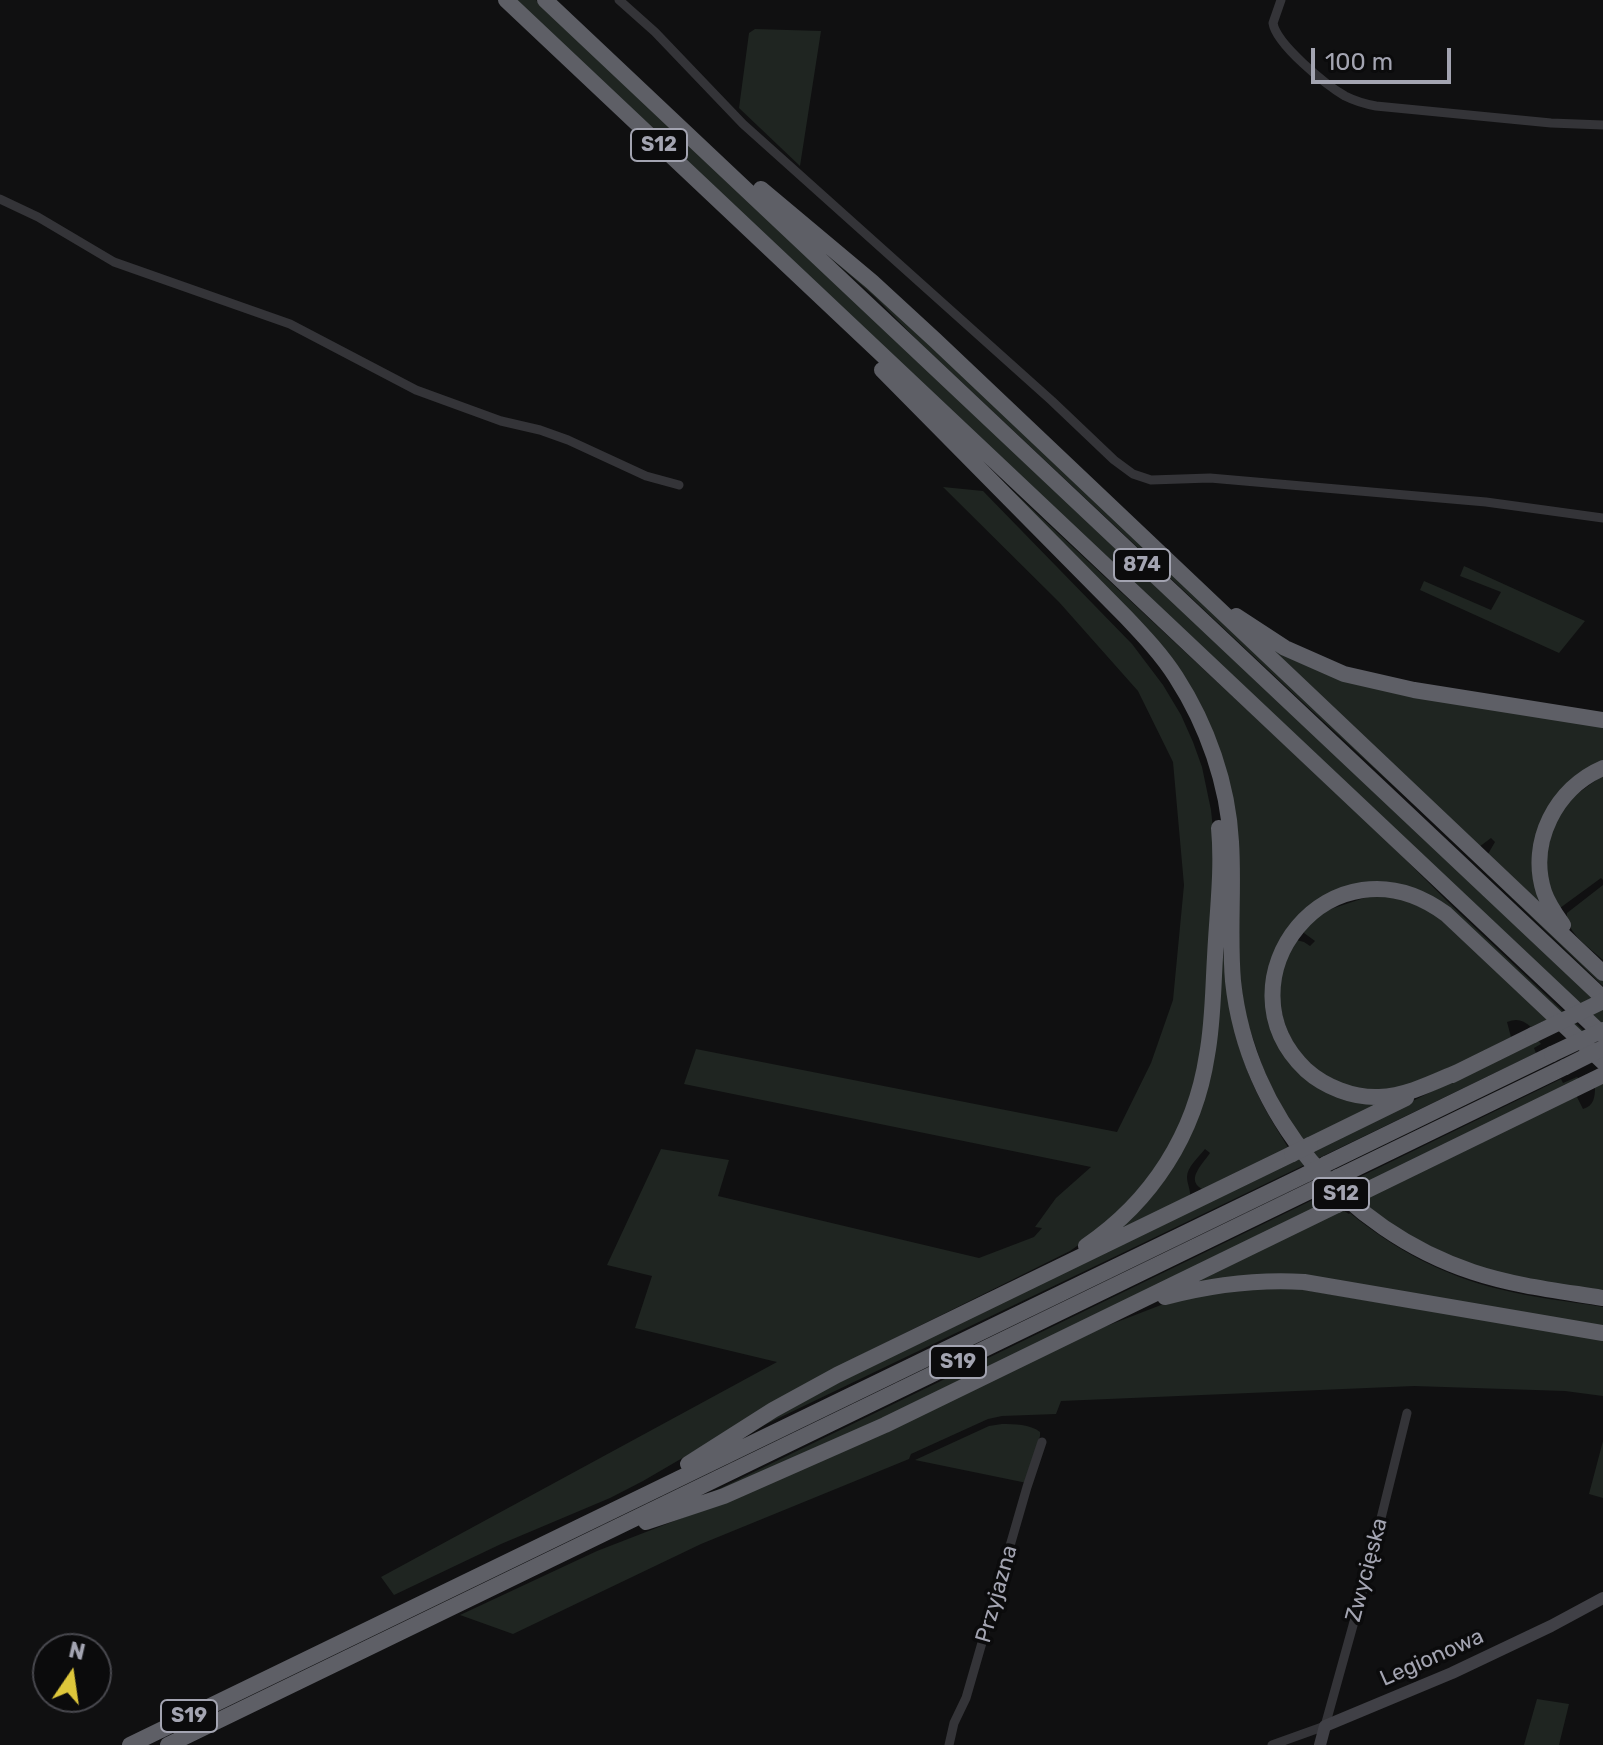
<!DOCTYPE html>
<meta charset="utf-8">
<style>
body{margin:0}
#map{position:relative;width:1603px;height:1745px;overflow:hidden;background:#101011;font-family:Rubik,sans-serif}
canvas{display:block}
.north{position:absolute;left:32px;top:1633px;width:80px;height:80px;box-sizing:border-box;background:#0b0b0c;border:2px solid #48484e;border-radius:50%;rotate:13deg;font-size:22px;font-weight:700;line-height:32px;text-align:center;color:#a3a4b1}
.north::after{content:'';display:block;margin:auto;width:28px;height:36px;background:#dec73b;clip-path:polygon(50% 0,100% 100%,50% 72%,0 100%)}
.scale{position:absolute;left:1311px;top:48px;width:140px;height:36px;box-sizing:border-box;border:4px solid #a3a4b1;border-top:0;padding-left:10px;font-size:24px;line-height:28px;white-space:nowrap;color:#a3a4b1;-webkit-text-stroke:6px #0b0b0c;paint-order:stroke}
</style>
<div id="map">
<canvas width="1603" height="1745"></canvas>
<div class="north">N</div>
<div class="scale">100 m</div>
</div>
<script>
const ctx = document.querySelector('canvas').getContext('2d');
ctx.lineJoin = 'round';
function fill(path, color) { ctx.fillStyle = color; ctx.fill(path, 'evenodd'); }
function stroke(path, color, width, dash) { ctx.strokeStyle = color; ctx.lineWidth = width; ctx.lineCap = dash ? 'butt' : 'round'; ctx.setLineDash(dash || []); ctx.stroke(path); }
function drawText(font, color, halo, rows, align = 'center') {
  ctx.font = font + ' Rubik,sans-serif'; ctx.lineWidth = 7; ctx.setLineDash([]); ctx.textBaseline = 'middle'; ctx.strokeStyle = halo; ctx.fillStyle = color; for (const [text, x, y, turn = 0] of rows) {
    ctx.save(); ctx.translate(x, y); ctx.rotate((+turn || 0) * Math.PI / 180); ctx.textAlign = isNaN(turn) ? turn : align; if (halo) ctx.strokeText(text, 0, 0); ctx.fillText(text, 0, 0); ctx.restore();
  }
}
const green = new Path2D(`
 M 515,0 L 536,0 L 1603,1006 L 1603,1028 Z
 M 755,29 L 821,31 L 800,166 L 739,108 L 749,33 Z
 M 827,255 L 854,274 L 1603,978 L 1603,986 L 1435,824 L 1300,700 L 918,341 L 875,297 Z
 M 984,464 L 1382,836 L 1452,906 L 1603,1049 L 1603,1057 L 1448,910 L 1433,898 L 1404,887 L 1327,897 L 1271,974 L 1292,1061 L 1385,1103 L 1302,1142 L 1288,1119 L 1264,1071 L 1245,1015 L 1238,962 L 1238,854 L 1188,685 Z
 M 943,487 L 983,491 L 1132,644 L 1163,685 L 1181,715 L 1193,742 L 1202,767 L 1211,810 L 1215,848 L 1205,1031 L 1193,1096 L 1160,1166 L 1101,1229 L 1070,1251 L 847,1362 L 643,1481 L 610,1498 L 501,1544 L 394,1595 L 381,1577 L 777,1362 L 635,1328 L 652,1276 L 607,1265 L 661,1149 L 729,1160 L 718,1196 L 979,1258 L 1034,1237 L 1042,1228 L 1035,1227 L 1056,1198 L 1091,1167 L 684,1084 L 696,1049 L 1117,1132 L 1151,1063 L 1173,1000 L 1184,885 L 1173,762 L 1138,691 L 1059,602 Z
 M 1464,566 L 1585,621 L 1559,653 L 1420,590 L 1424,581 L 1491,610 L 1501,592 L 1460,576 Z
 M 1259,640 L 1302,663 L 1603,724 L 1603,763 L 1548,811 L 1545,908 L 1488,854 L 1495,842 L 1491,838 L 1479,847 Z
 M 1603,775 L 1603,880 L 1601,878 L 1560,908 L 1549,889 L 1546,859 L 1553,825 L 1569,800 Z
 M 1603,885 L 1603,960 C 1590,948 1565,932 1567,913 Z
 M 1370,896 L 1399,897 L 1435,914 L 1548,1019 L 1531,1027 C 1523,1020 1517,1018 1507,1022 L 1511,1037 C 1478,1053 1418,1089 1382,1090 C 1317,1092 1271,1037 1281,973 C 1283,962 1291,950 1296,940 L 1304,942 L 1310,946 L 1315,941 L 1304,933 L 1304,929 L 1322,912 Z
 M 1222,929 C 1225,991 1232,1043 1260,1099 C 1268,1116 1279,1132 1289,1149 L 1204,1190 C 1184,1181 1202,1165 1210,1153 L 1205,1149 C 1199,1157 1187,1167 1187,1177 C 1187,1184 1191,1190 1190,1197 L 1110,1236 L 1186,1138 Z
 M 1538,1040 L 1541,1044 L 1534,1048 L 1536,1053 C 1269,1182 1003,1311 735,1439 L 807,1395 Z
 M 1577,1077 L 1582,1082 L 786,1466 L 684,1506 L 1561,1079 L 1563,1083 Z
 M 1603,1082 L 1603,1292 L 1506,1275 L 1463,1262 L 1392,1227 L 1360,1199 L 1576,1095 L 1583,1109 C 1594,1106 1595,1097 1595,1087 Z
 M 1341,1209 L 1349,1214 L 1350,1213 C 1394,1249 1444,1276 1499,1289 C 1533,1298 1568,1301 1603,1307 L 1603,1329 L 1339,1282 L 1180,1286 Z
 M 1253,1288 L 1299,1289 L 1603,1340 L 1603,1396 L 1565,1391 L 1414,1386 L 1061,1401 L 1056,1414 L 1002,1416 L 988,1419 L 911,1454 L 909,1459 L 701,1544 L 513,1634 L 460,1615 L 597,1551 L 749,1492 L 1104,1327 L 1161,1305 L 1210,1293 Z
 M 1002,1424 C 1014,1424 1030,1424 1040,1432 L 1040,1436 L 1027,1483 L 915,1460 L 989,1426 Z
 M 1603,1441 L 1603,1498 L 1589,1494 Z
 M 1537,1699 L 1569,1704 L 1559,1745 L 1524,1745 Z`);
const street = new Path2D(`
 M 619,0 L 655,32 L 743,124 L 1052,401 L 1114,460 L 1133,474 L 1151,480 L 1210,478 L 1486,502 L 1603,518
 M 1281,0 L 1273,23 C 1276,44 1326,85 1345,96 C 1355,101 1365,104 1376,106 L 1551,123 L 1603,125
 M 0,199 L 38,217 L 114,262 L 290,324 L 416,390 L 501,421 L 540,430 L 568,440 L 646,476 L 679,485
 M 949,1745 L 954,1723 L 966,1698 L 1027,1487 L 1042,1442
 M 1272,1745 L 1325,1726 L 1367,1575 L 1407,1413`);
const secondary = new Path2D(`
 M 1320,1745 L 1325,1726 L 1452,1673 L 1551,1626 L 1603,1598`);
const highway = new Path2D(`
 M 506,0 L 1603,1035
 M 545,0 L 1603,998
 M 761,189 L 872,282 L 935,340 L 1603,973
 M 882,370 L 1126,617 C 1144,636 1162,655 1176,677 C 1207,725 1228,784 1231,842 C 1234,888 1229,934 1233,981 C 1247,1115 1346,1230 1473,1272 C 1515,1286 1560,1291 1603,1298
 M 1236,616 L 1285,648 L 1344,674 L 1414,690 L 1603,720
 M 1563,925 C 1556,915 1548,904 1544,892 C 1528,842 1556,788 1603,768
 M 1460,1071 C 1434,1082 1407,1096 1379,1097 C 1353,1098 1325,1087 1306,1070 C 1213,981 1331,829 1446,914 L 1603,1062
 M 1452,1075 L 1533,1035
 M 1310,1145 L 1406,1098
 M 1326,1164 L 1552,1054
 M 1338,1177 L 1565,1067
 M 1357,1195 L 1603,1075
 M 1086,1246 C 1152,1201 1195,1134 1207,1055 C 1213,1023 1213,989 1215,957 C 1217,914 1223,870 1219,828
 M 1165,1297 C 1211,1285 1255,1279 1304,1282 L 1603,1333
 M 688,1464 L 773,1410 L 837,1375 L 1292,1154
 M 646,1522 L 724,1496 L 885,1425 L 1337,1205
 M 130,1745 L 1307,1174
 M 168,1745 L 1318,1187`);
const highwayBridge = new Path2D(`
 M 1533,1035 L 1603,1001
 M 1552,1054 L 1603,1030
 M 1565,1067 L 1603,1048
 M 1292,1154 L 1310,1145
 M 1307,1174 L 1326,1164
 M 1318,1187 L 1338,1177
 M 1337,1205 L 1357,1195`);
const shields = [
 [659,145,56],
 [1142,565,56],
 [1341,1194,56],
 [958,1362,56],
 [189,1716,56]
];
const shieldNames = [
 ["S12",659,145],
 ["874",1142,565],
 ["S12",1341,1194],
 ["S19",958,1362],
 ["S19",189,1716]
];
const streetNames = [
 ["Zwycięska",1367,1570,-75],
 ["Przyjazna",997,1594,-74],
 ["Legionowa",1432,1658,-24]
];
fill(green, '#1f2521');
stroke(street, '#343438', 9);
stroke(secondary, '#404046', 12);
stroke(highway, '#5e5f66', 16);
stroke(highwayBridge, '#5e5f66', 16);
for (const [x, y, w] of shields) { const box = new Path2D(); box.roundRect(x - w / 2, y - 16, w, 32, 6); ctx.fillStyle = '#0b0b0c'; ctx.fill(box); stroke(box, '#a3a4b1', 2); }
drawText('bold 20px', '#a3a4b1', null, shieldNames);
drawText('22px', '#a3a4b1', '#0b0b0c', streetNames);
</script>
